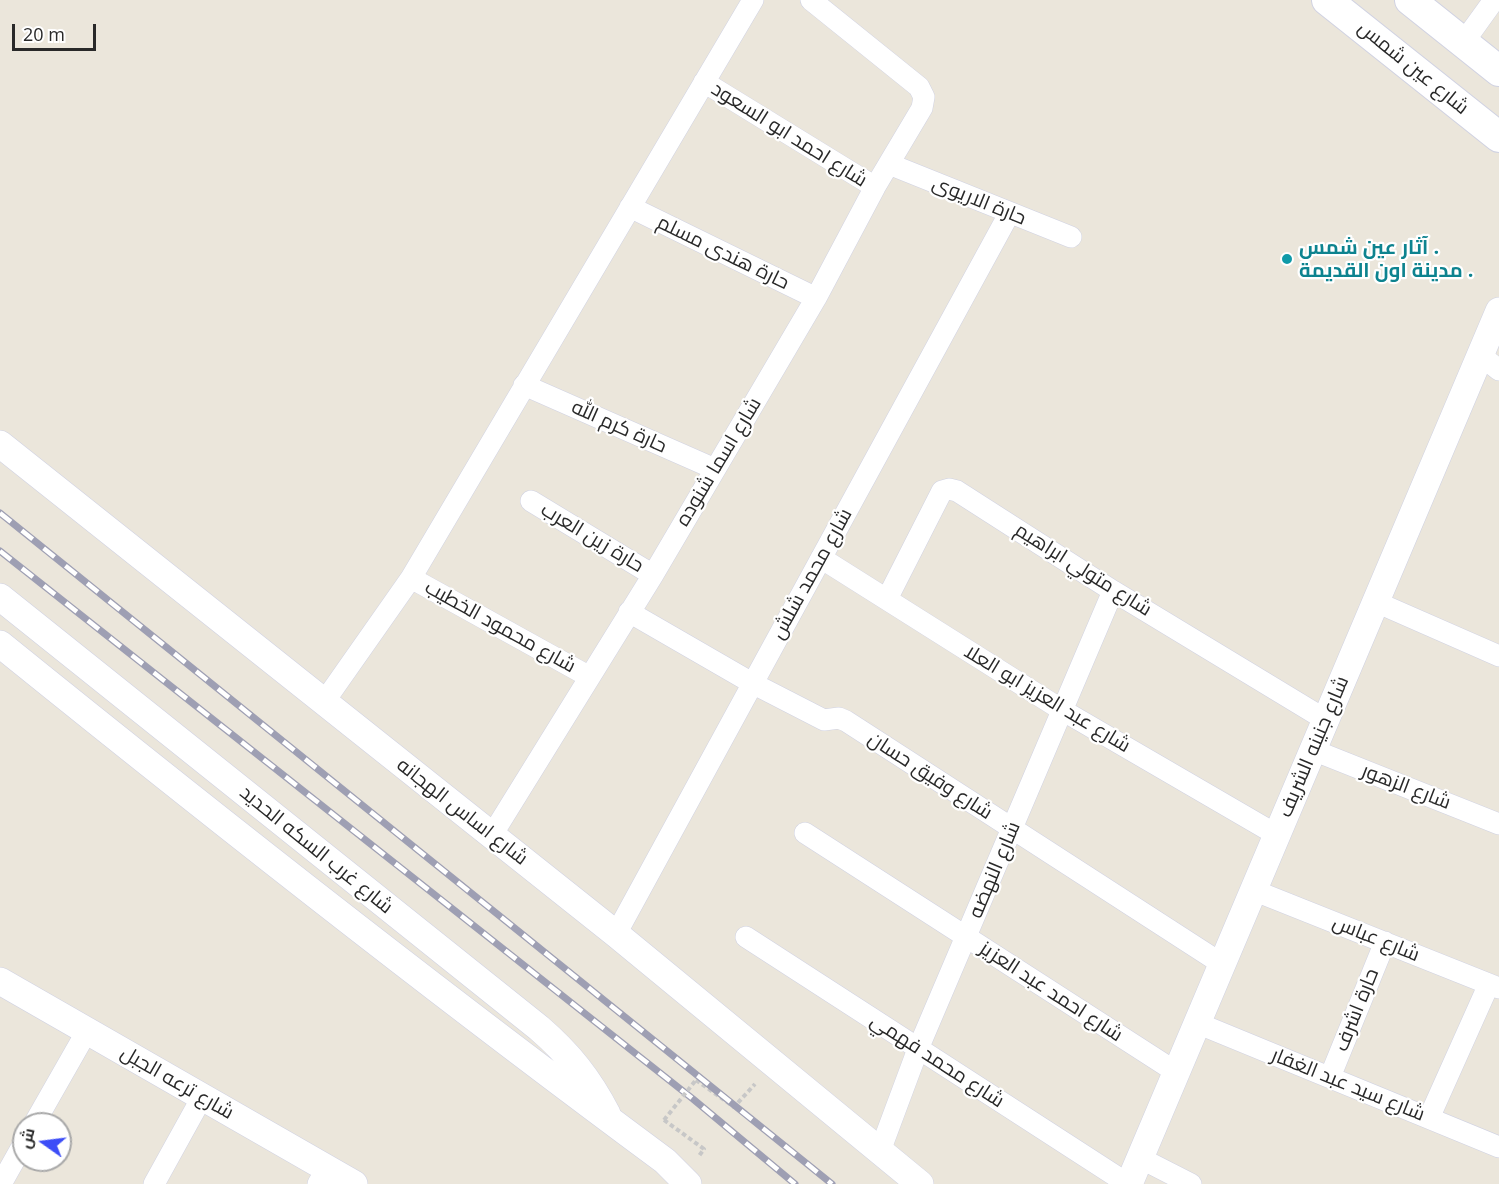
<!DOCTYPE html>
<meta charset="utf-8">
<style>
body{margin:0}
#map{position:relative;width:1499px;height:1184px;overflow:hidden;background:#ebe6db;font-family:"Open Sans",Cairo,sans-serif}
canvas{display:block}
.north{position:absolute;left:12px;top:1112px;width:60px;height:60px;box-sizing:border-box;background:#fff;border:2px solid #a9a9a9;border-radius:50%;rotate:284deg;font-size:16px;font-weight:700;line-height:24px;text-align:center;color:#292929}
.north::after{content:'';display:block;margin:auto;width:21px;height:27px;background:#3c4df7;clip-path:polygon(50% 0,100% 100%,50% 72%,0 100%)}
.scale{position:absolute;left:12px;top:24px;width:84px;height:27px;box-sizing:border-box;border:3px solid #292929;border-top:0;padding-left:8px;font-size:18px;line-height:21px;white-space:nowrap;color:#292929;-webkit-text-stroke:4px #fff;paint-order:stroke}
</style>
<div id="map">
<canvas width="1499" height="1184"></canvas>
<div class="north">ش</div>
<div class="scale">20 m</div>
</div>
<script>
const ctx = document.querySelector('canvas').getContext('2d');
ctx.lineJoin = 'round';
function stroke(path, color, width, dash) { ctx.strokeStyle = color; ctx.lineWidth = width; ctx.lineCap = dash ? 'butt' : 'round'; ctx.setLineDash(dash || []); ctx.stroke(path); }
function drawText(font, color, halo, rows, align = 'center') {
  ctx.font = font + ' "Open Sans",Cairo,sans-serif'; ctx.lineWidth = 4.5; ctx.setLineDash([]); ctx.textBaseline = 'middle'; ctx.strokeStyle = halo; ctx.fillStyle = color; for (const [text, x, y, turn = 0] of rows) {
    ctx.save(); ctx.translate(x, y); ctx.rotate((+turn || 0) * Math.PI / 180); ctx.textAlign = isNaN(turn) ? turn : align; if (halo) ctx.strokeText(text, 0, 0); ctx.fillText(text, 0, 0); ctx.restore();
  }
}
const path = new Path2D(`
 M 696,1080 L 734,1107 L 755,1084
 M 664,1120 L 704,1149 L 699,1156`);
const minor = new Path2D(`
 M 1463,43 L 1494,0
 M 704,82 L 875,187
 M 889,164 L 1071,237
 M 630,207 L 816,298
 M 1480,355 L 1499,370
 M 524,385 L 715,469
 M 531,501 L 653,575
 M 821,558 L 1062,710 L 1277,835
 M 411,578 L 588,676
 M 887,599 L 942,491 L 949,489 L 957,491 L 1113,591 L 1326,720
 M 1376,602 L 1499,656
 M 629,612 L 752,683 L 824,720 L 839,718 L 846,721 L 1222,964
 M 324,702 L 411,578 L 753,0
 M 1313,750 L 1499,824
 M 805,833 L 1176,1072
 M 492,835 L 653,575 L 816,298 L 875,187 L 922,108 L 924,97 L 919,87 L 811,0
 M 1253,890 L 1499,988
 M 616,934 L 1009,214
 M 746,937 L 1128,1184
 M 1197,1023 L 1499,1147
 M 1330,1077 L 1385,942
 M 1429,1118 L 1489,984
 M 34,1124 L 87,1031
 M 880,1151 L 918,1049 L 1113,591
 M 1140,1158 L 1191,1184
 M 1,1184 L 24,1143
 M 154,1184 L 201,1099
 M 318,1184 L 327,1168`);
const tertiary = new Path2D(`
 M 0,444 L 616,934 L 920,1184
 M 0,597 L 539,1028 C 569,1054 589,1079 607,1114
 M 0,644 C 219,821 439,994 665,1161 L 688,1184
 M 0,981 L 354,1184
 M 1129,1184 L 1499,311`);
const secondary = new Path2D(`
 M 1327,0 L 1499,137
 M 1410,0 L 1499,71`);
const rail = new Path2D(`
 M 0,513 L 832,1184
 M 0,551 L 693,1099 L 795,1184`);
const pathBridge = new Path2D(`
 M 664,1120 L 696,1080`);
const markers = [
 [1287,259,6,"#0f9aa8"]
];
const streetNames = [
 ["شارع عين شمس",1413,68,39],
 ["شارع احمد ابو السعود",789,135,32],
 ["حارة الاريوى",979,201,22],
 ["حارة هندى مسلم",723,253,26],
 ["حارة كرم الله",619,427,24],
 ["شارع اسما شنوده",719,462,-59],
 ["حارة زين العرب",592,538,31],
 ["شارع متولي ابراهيم",1083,570,32],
 ["شارع محمد شلش",812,574,-61],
 ["شارع محمود الخطيب",500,627,29],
 ["شارع عبد العزيز ابو العلا",1047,699,31],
 ["شارع جنينه الشريف",1314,747,-67],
 ["شارع وفيق حسان",930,776,33],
 ["شارع الزهور",1406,787,21],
 ["شارع اساس الهجانه",462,812,38],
 ["شارع غرب السكه الحديد",316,850,39],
 ["شارع النهضه",995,870,-67],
 ["شارع عباس",1376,939,22],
 ["شارع احمد عبد العزيز",1051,992,33],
 ["حارة اشرف",1357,1010,-68],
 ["شارع محمد فهمي",937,1061,33],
 ["شارع ترعه الجبل",177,1083,30],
 ["شارع سيد عبد الغفار",1348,1085,22]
];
const cultureNames = [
 ["آثار عين شمس .",1299,248],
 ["مدينة اون القديمة .",1299,271]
];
stroke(minor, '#d0d2e2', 22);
stroke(tertiary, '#d0d2e2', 28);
stroke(secondary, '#d0d2e2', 32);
stroke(path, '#c7c7c7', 4, [4.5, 3]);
stroke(minor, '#fff', 21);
stroke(tertiary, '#fff', 27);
stroke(secondary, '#fff', 30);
stroke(rail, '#9e9fb3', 7);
stroke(rail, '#fff', 4.5, [14]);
stroke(pathBridge, '#c7c7c7', 4, [4.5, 3]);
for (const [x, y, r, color] of markers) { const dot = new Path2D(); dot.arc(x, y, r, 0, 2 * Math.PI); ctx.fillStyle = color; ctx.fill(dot); stroke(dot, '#fff', 2); }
drawText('20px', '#292929', '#fff', streetNames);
drawText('bold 20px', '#0d838f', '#fff', cultureNames, 'left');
</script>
